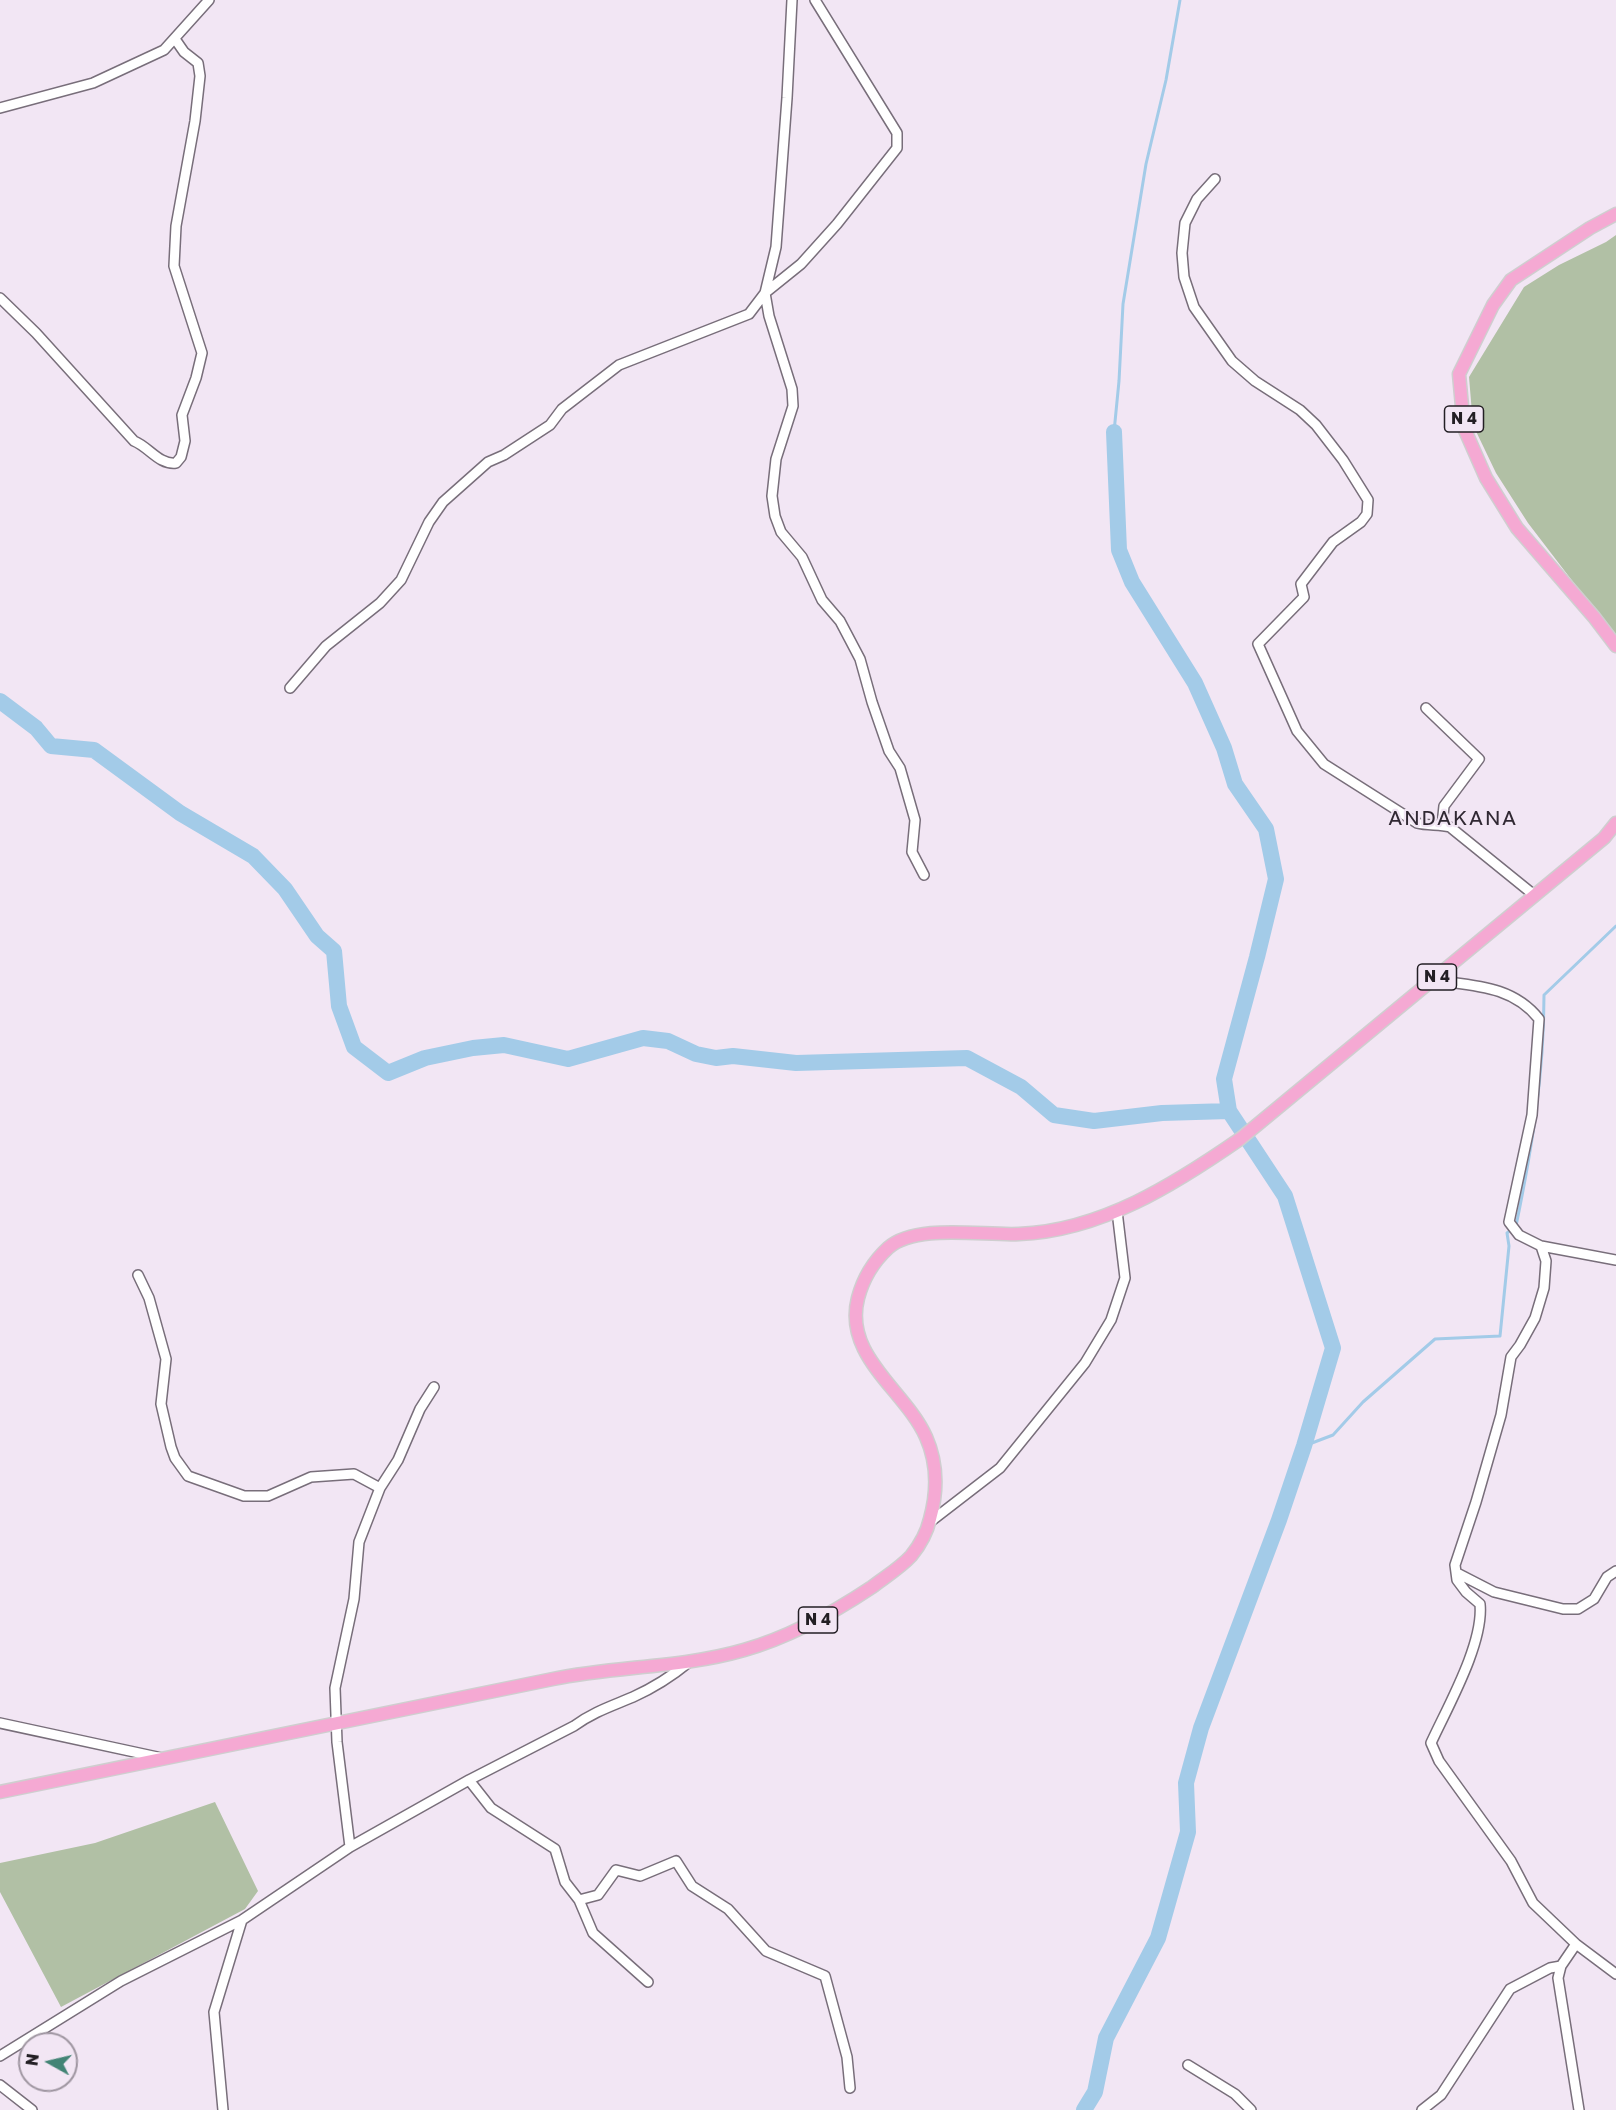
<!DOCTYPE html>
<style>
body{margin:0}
#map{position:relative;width:1616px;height:2110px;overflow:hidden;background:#f2e6f4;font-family:"Golos Text",sans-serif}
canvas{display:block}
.north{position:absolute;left:18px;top:2032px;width:60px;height:60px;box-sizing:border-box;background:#f2e6f4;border:2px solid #9f96a1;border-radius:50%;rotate:278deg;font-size:16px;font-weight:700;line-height:24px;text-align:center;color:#231f24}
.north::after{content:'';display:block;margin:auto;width:21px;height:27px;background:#428475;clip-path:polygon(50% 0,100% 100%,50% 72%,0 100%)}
</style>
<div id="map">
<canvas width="1616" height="2110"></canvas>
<div class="north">N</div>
</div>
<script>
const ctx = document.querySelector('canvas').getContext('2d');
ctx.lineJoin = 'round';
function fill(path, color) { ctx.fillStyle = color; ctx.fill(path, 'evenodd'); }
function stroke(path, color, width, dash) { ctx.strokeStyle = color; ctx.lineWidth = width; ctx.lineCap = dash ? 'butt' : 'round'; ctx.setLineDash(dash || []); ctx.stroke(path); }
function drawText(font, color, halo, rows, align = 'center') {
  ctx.font = font + ' "Golos Text",sans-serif'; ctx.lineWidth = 4.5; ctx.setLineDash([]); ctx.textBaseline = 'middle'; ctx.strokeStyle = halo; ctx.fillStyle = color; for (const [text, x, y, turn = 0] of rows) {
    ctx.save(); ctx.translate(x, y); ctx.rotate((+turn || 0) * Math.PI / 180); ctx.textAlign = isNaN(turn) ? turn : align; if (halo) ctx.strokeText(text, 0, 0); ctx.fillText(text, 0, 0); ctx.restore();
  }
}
const green = new Path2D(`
 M 1616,235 L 1616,638 L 1528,523 L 1496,473 L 1473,425 L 1469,377 L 1524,287 L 1559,265 L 1606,242 Z
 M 215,1802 L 258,1891 L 245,1909 L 61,2007 L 0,1892 L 0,1863 L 95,1843 Z`);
const stream = new Path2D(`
 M 1114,432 L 1119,381 L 1123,304 L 1146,164 L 1166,80 L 1180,0
 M 1304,1446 L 1333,1435 L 1363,1402 L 1435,1339 L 1500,1336 L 1509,1246 L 1507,1233 L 1516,1226 C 1532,1148 1544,1075 1544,995 L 1616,926`);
const river = new Path2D(`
 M 0,701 L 36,728 L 51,746 L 94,750 L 180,813 L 253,856 L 285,889 L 317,936 L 334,951 L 339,1006 L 354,1047 L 388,1073 L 425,1058 L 473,1048 L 504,1045 L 568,1059 L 643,1038 L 668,1041 L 696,1054 L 716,1058 L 733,1056 L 796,1063 L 967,1058 L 1021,1087 L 1054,1115 L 1094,1121 L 1162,1113 L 1229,1111
 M 1084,2110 L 1095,2092 L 1106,2038 L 1158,1938 L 1188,1832 L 1186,1783 L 1201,1728 L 1279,1520 L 1304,1446 L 1333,1348 L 1285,1196 L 1229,1111 L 1224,1079 L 1257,957 L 1276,879 L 1266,829 L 1235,784 L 1224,748 L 1195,683 L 1132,582 L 1119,550 L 1114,432`);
const minor = new Path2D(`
 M 792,0 L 787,98 L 776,247 L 765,293 L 769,316 L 792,389 L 793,406 L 776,459 L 772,496 L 775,516 L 781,532 L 802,557 L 822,600 L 840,621 L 860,659 L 872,702 L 889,751 L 900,768 L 915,820 L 912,852 L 924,875
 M 0,108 L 93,83 L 164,50 L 209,0
 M 1215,179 L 1197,199 L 1185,223 L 1182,253 L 1184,277 L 1194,307 L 1232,361 L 1255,381 L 1300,410 L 1316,425 L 1343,460 L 1368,500 L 1367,514 L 1361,522 L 1333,542 L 1301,584 L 1304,597 L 1258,644 L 1297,731 L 1324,764 L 1417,823 C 1428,826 1439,824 1450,827 L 1534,895
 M 0,298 L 36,333 L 134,441 C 149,447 159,465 176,463 L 181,457 L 185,441 L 182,415 L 196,378 L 202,353 L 174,266 L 176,226 L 195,121 L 200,76 L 198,63 L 184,52 L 175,39
 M 290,688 L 326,646 L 380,603 L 401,580 L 429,522 L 443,502 L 488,462 L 504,455 L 550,425 L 562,409 L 619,365 L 749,314 L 765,293 L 801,264 L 837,224 L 897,148 L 897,133 L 815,0
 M 1426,708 L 1479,759 L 1444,806 L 1442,825
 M 1433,980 C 1473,986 1512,985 1539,1019 L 1532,1115 L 1509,1222 L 1519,1235 L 1541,1246 L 1616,1260
 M 1541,1246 L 1546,1261 L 1544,1288 L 1535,1318 L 1520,1345 L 1511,1357 L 1501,1415 L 1476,1502 L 1455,1565 L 1457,1580 L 1466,1592 L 1480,1604 C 1484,1643 1448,1706 1431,1743 L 1439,1761 L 1511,1861 L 1533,1903 L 1576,1944 L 1616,1974
 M 138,1275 L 149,1298 L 166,1359 L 161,1404 L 171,1447 L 175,1458 L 188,1476 L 244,1496 L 268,1496 L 311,1477 L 354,1474 L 380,1488
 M 930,1522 L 1000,1468 L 1085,1363 L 1111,1320 L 1125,1278 L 1117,1211
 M 1457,1573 L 1494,1592 L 1563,1609 L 1578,1609 L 1594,1599 L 1607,1577 L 1616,1571
 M 0,1723 L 162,1758
 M 469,1780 L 491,1808 L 555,1849 L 565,1882 L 579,1900 L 593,1933 L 648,1982
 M 350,1847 L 337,1742 L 335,1688 L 354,1599 L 359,1542 L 380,1488 L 398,1460 L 420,1409 L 434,1387
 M 579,1900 L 598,1895 L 616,1870 L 640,1876 L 676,1861 L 692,1886 L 728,1909 L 766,1951 L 825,1976 L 847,2057 L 850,2088
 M 1576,1944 L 1561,1966 L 1558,1978 L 1579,2110
 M 0,2056 L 121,1981 L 242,1920
 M 1188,2065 L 1235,2094 L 1251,2110
 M 0,2085 L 32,2110
 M 223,2110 L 214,2012 L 242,1920 L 350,1847 L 469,1780 L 574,1726 C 593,1712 612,1706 633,1697 C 653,1688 672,1676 689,1662
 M 1422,2110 L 1441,2095 L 1510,1989 L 1550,1968 L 1561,1966`);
const major = new Path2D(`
 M 1616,214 L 1590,228 L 1511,280 L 1493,305 L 1459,374 L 1464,428 L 1486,478 L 1517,528 L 1594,617 L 1616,646
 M 0,1792 C 184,1755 368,1716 553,1679 C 616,1666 682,1668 744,1650 C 790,1637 833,1613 872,1587 C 885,1577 900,1568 911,1556 C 920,1545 927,1532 930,1519 C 938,1490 938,1464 926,1437 C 905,1390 843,1356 858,1298 C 863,1279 874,1261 888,1248 C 916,1223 983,1236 1019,1234 C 1101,1231 1175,1184 1240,1139 L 1604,838 L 1616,823`);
const shields = [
 [1464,419,39],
 [1437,977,39],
 [818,1620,39]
];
const shieldNames = [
 ["N 4",1464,419],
 ["N 4",1437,977],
 ["N 4",818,1620]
];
const quarterNames = [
 ["ANDAKANA",1453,818]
];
fill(green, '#b1c0a5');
stroke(stream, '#a3cbe8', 3);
stroke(river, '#a3cbe8', 16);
stroke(minor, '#786e7a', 12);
stroke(major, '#cfcecf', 15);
stroke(minor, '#fff', 9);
stroke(major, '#f5a9d3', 12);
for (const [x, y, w] of shields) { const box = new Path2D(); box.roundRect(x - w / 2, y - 13, w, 26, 4.5); ctx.fillStyle = '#f2e6f4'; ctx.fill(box); stroke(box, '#231f24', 1.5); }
drawText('bold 16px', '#231f24', null, shieldNames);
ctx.letterSpacing = '1.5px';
drawText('21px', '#312933', '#f2e6f4', quarterNames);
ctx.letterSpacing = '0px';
</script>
